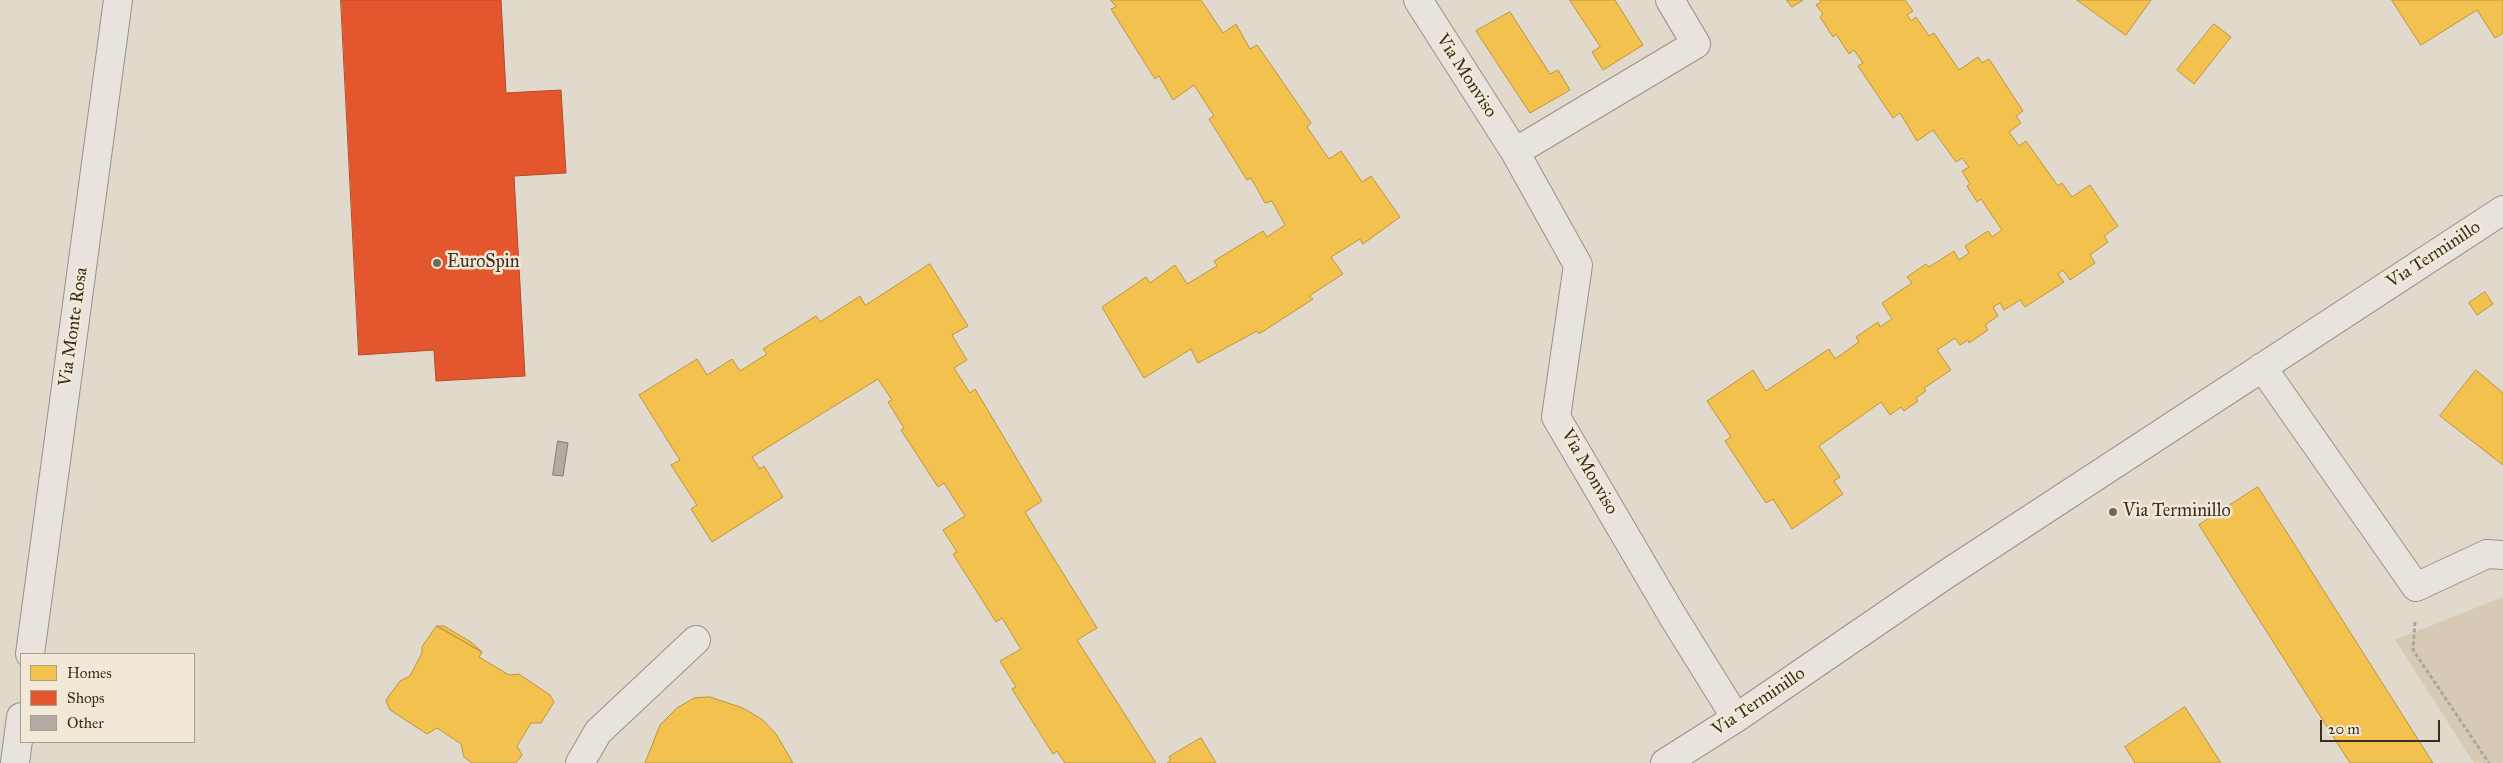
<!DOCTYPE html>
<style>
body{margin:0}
#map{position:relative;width:2503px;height:763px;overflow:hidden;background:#e1d9cb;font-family:"IM FELL Great Primer",serif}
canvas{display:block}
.legend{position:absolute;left:20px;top:653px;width:175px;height:90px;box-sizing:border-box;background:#f2e8d7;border:1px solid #a99e8d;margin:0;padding:6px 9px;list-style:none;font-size:15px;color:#3b2e1d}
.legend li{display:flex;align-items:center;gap:10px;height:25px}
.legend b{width:25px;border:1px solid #a99e8d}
.scale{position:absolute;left:2320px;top:720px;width:120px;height:22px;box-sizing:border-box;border:2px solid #3b2e1d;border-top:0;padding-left:6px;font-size:15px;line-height:18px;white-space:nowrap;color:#3b2e1d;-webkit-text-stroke:4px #f2e8d7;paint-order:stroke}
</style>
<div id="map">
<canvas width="2503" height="763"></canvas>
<ul class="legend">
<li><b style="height:14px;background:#f2c14e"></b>Homes</li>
<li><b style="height:14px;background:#e4572e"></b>Shops</li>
<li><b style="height:14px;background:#b2aba1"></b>Other</li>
</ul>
<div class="scale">20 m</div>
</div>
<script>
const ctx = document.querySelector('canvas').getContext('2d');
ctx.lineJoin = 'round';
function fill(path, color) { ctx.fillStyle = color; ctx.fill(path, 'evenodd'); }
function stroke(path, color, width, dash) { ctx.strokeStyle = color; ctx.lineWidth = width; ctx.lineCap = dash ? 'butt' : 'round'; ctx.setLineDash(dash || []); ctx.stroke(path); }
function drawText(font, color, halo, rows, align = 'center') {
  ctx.font = font + ' "IM FELL Great Primer",serif'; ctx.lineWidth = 5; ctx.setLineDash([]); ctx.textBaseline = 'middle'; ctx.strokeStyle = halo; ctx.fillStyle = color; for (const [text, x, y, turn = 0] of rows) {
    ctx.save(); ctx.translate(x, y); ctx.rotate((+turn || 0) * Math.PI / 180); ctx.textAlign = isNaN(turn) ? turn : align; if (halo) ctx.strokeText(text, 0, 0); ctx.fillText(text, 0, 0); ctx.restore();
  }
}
const green = new Path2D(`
 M 2503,597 L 2503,763 L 2474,763 L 2395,640 Z`);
const homes = new Path2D(`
 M 1111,0 L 1201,0 L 1223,33 L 1236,24 L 1250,49 L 1257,45 L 1271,65 L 1311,123 L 1307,127 L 1329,159 L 1341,151 L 1362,182 L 1371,176 L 1400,217 L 1363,244 L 1360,239 L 1331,257 L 1343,274 L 1309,296 L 1313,299 L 1259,334 L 1257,331 L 1198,363 L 1191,349 L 1144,378 L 1102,307 L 1146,277 L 1150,283 L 1175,265 L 1187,284 L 1217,266 L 1214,261 L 1263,231 L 1267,237 L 1285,225 L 1272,201 L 1265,203 L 1251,178 L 1247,180 L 1209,119 L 1214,116 L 1194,85 L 1173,100 L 1159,76 L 1155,79 L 1111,9 L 1116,7 Z
 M 1570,0 L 1615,0 L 1643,45 L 1603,70 L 1592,52 L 1600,47 Z
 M 1787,0 L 1803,0 L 1792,7 Z
 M 1820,0 L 1905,0 L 1913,11 L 1907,15 L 1911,21 L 1916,17 L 1929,36 L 1934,33 L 1959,70 L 1978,57 L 1982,63 L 1989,59 L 2023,111 L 2016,116 L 2021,123 L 2009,132 L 2019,146 L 2026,141 L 2058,186 L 2062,183 L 2072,197 L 2090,185 L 2118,226 L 2104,236 L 2108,242 L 2090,255 L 2095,263 L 2070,280 L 2063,270 L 2058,274 L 2064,282 L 2025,307 L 2020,300 L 2004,310 L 2000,303 L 1993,307 L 1998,316 L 1985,325 L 1988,330 L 1969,343 L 1968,340 L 1960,345 L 1955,338 L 1937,350 L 1951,370 L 1924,388 L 1926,391 L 1916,398 L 1918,401 L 1904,411 L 1901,407 L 1890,415 L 1881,402 L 1819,446 L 1840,477 L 1834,481 L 1843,494 L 1792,529 L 1773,499 L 1766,503 L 1725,441 L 1731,437 L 1707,401 L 1753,370 L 1766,391 L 1829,349 L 1835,359 L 1859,342 L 1856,337 L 1878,322 L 1880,327 L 1892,319 L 1882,303 L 1912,283 L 1907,277 L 1926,264 L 1929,267 L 1954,251 L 1959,260 L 1969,253 L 1965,246 L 1988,231 L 1992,237 L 2002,230 L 1981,199 L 1977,202 L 1967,186 L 1970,184 L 1962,171 L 1969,167 L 1962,158 L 1956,162 L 1933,130 L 1917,141 L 1900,113 L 1893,118 L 1858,66 L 1863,63 L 1854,50 L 1849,54 L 1836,34 L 1833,37 L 1820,17 L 1823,14 L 1816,5 L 1821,2 Z
 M 2077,0 L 2151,0 L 2126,35 Z
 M 2392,0 L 2503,0 L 2503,33 L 2495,38 L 2477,10 L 2421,45 Z
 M 1510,12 L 1550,74 L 1558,70 L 1570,90 L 1530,113 L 1476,31 Z
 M 2214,24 L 2231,37 L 2194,84 L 2177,70 Z
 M 930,264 L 968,326 L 952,335 L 967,360 L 954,368 L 970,393 L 975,389 L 1042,501 L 1025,512 L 1097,628 L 1077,640 L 1156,763 L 1065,763 L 1057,751 L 1053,754 L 1012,689 L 1016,687 L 1000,661 L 1021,649 L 1002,618 L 996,622 L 953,554 L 957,552 L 943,530 L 965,516 L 944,483 L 938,487 L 901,430 L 904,428 L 888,402 L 892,400 L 878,379 L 752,457 L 760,469 L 764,466 L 783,497 L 712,542 L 691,509 L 697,505 L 671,465 L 680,460 L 639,395 L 697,359 L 707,375 L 732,359 L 740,371 L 767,354 L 763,349 L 816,316 L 820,322 L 860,296 L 865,305 Z
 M 2485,292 L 2493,304 L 2477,315 L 2469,303 Z
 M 2476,370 L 2503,393 L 2503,465 L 2440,416 Z
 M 2258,487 L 2433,763 L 2350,763 L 2199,525 Z
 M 437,626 L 444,626 L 471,642 L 482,652 Z
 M 437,626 L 482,652 L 479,657 L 509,675 L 519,674 L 550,695 L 554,702 L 541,723 L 531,723 L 517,746 L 522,755 L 516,763 L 472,763 L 464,757 L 461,744 L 437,728 L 427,734 L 390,710 L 386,701 L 388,697 L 400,681 L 410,676 L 422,653 L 422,647 Z
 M 710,697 L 743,708 L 763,720 L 776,734 L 793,763 L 645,763 L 660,725 L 677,708 L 694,698 Z
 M 2185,707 L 2221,763 L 2135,763 L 2125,747 Z
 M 1201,738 L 1216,763 L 1167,763 L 1171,760 L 1169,757 Z`);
const shops = new Path2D(`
 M 341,0 L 501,0 L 506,93 L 561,90 L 566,173 L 514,176 L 525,376 L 436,381 L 434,350 L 359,355 Z`);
const building = new Path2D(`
 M 558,441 L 568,443 L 563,476 L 553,475 Z`);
const path = new Path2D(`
 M 2415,622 L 2413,650 L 2489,763`);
const minor = new Path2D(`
 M 1418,0 L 1515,152 L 1578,265 L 1556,417 L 1672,615 L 1736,718
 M 1515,152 L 1696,44 L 1670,0
 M 2262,367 L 2416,587 L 2487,554 L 2503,555
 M 30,654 L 118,0
 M 15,763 L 21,717
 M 580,763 L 598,732 L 696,640
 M 1665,763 L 1736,718 L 1945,575 L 2503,210`);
const markers = [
 [437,263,5,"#756a5a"],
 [2113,512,5,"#756a5a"]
];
const streetNames = [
 ["Via Monviso",1466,76,57],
 ["Via Terminillo",2434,255,-33],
 ["Via Monte Rosa",74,327,-82],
 ["Via Monviso",1589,472,60],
 ["Via Terminillo",1759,702,-34]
];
const poiNames = [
 ["EuroSpin",447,263],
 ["Via Terminillo",2123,512]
];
fill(green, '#d6cab6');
fill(homes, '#f2c14e');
stroke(homes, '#bb953f', 1);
fill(shops, '#e4572e');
stroke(shops, '#b14b29', 1);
fill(building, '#b2aba1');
stroke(building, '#807a71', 1);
stroke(minor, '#989288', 30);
stroke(path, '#aaa59e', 3, [4, 2.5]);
stroke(minor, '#e8e4dd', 28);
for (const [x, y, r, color] of markers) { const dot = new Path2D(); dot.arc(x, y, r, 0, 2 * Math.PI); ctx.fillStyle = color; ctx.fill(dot); stroke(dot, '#f2e8d7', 2); }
drawText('18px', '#3b2e1d', '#f2e8d7', streetNames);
drawText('18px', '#3b2e1d', '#f2e8d7', poiNames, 'left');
</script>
